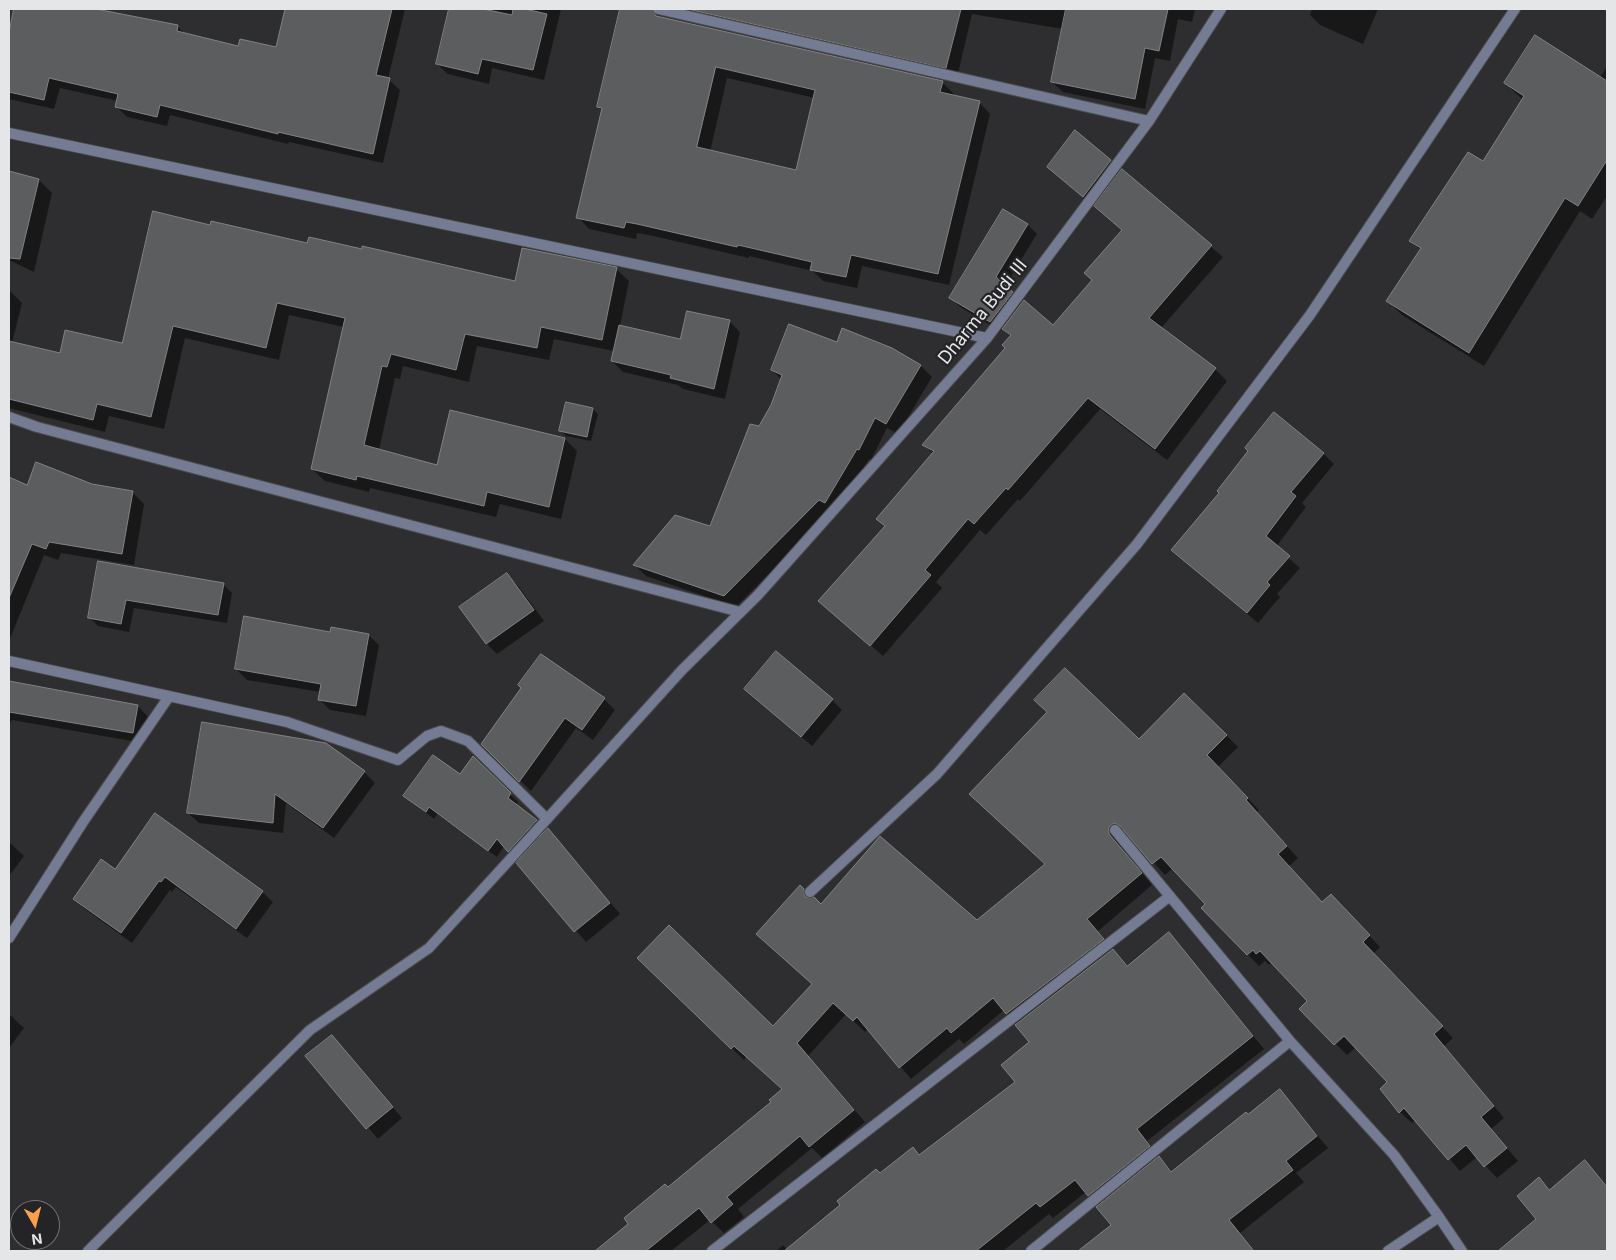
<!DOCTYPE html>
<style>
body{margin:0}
#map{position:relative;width:1616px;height:1260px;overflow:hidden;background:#2e2e30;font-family:Inter,sans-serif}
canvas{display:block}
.frame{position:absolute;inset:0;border:10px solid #e5e6e7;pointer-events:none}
.north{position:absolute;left:10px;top:1200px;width:50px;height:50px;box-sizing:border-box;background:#242427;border:1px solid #717274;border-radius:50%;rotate:172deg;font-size:14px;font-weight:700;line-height:20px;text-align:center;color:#e5e6e7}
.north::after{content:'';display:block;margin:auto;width:18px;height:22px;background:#f8a04b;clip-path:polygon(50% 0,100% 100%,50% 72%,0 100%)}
</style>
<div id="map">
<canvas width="1616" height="1260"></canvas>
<div class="frame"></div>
<div class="north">N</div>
</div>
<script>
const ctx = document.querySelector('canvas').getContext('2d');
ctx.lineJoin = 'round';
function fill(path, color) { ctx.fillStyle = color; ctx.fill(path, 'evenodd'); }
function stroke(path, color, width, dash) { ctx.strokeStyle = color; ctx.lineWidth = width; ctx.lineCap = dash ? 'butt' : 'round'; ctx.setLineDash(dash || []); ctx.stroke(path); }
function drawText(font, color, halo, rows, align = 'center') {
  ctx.font = font + ' Inter,sans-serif'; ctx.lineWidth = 4.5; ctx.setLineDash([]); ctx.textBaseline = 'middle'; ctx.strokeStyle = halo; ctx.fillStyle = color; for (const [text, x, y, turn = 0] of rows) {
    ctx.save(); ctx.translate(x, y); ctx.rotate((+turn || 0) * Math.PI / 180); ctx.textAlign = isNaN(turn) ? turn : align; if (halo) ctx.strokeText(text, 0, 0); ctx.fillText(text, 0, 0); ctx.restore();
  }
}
const shadow = new Path2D(`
 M 16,9 L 92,9 L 178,27 L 186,35 L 239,47 L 277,49 L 287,9 L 405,9 L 388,79 L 400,90 L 383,163 L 289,142 L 288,144 L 170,115 L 167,126 L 127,117 L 117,107 L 118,101 L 60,88 L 54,109 L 9,99 L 9,38 Z
 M 450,9 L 561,9 L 544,80 L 492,68 L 489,84 L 448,74 L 437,64 Z
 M 707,9 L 1195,9 L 1192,22 L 1178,19 L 1170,61 L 1155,58 L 1145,109 L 1063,92 L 1052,82 L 1063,29 L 972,14 L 957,78 L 716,23 L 706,12 Z
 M 1312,9 L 1378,9 L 1363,44 L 1320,25 L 1310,15 Z
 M 616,32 L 942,82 L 954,94 L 953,96 L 979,102 L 990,114 L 949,285 L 862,266 L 857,288 L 823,281 L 813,271 L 749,256 L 749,258 L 649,235 L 637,233 L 636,239 L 589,229 L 578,217 L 603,111 L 598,107 ZM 727,78 L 815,98 L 797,172 L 710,152 Z
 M 1607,66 L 1607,196 L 1592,219 L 1580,211 L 1484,366 L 1402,315 L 1388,301 L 1421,250 L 1411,241 L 1483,163 L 1523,100 L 1505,83 L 1600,78 Z
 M 1075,132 L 1223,257 L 1161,328 L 1215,369 L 1227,381 L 1167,460 L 1100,409 L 1020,501 L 1018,499 L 986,535 L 980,530 L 936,582 L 942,588 L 883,656 L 820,601 L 886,527 L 878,519 L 933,453 L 924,444 L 1006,348 L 1011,336 L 1002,328 L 1000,331 L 960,307 L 951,298 L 1004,211 L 1028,225 L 1037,234 L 1005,286 L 1054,327 L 1093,280 L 1123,231 L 1049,167 Z
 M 9,173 L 39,180 L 52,193 L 34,272 L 9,260 Z
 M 211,227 L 516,282 L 616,269 L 629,281 L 620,326 L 681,340 L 729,321 L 740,332 L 725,399 L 683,389 L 678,385 L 623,372 L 612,361 L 614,351 L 554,339 L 549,360 L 477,346 L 469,382 L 403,366 L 400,379 L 395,378 L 379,450 L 438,467 L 565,439 L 577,451 L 561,519 L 500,504 L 496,517 L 370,488 L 369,492 L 325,481 L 312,469 L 344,327 L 289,315 L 279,360 L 185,338 L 164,429 L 109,416 L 105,432 L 9,408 L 9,290 L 22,303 L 12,343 L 61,354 L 123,345 Z
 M 837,343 L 921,366 L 932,377 L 898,434 L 887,428 L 871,460 L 869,459 L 836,514 L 831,511 L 736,607 L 646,576 L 635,565 L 710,528 L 764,430 L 782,380 L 772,370 Z
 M 567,403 L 593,409 L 598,414 L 591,441 L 566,436 L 561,431 Z
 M 1250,451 L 1323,453 L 1334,464 L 1302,503 L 1306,507 L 1276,547 L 1300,568 L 1277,594 L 1280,597 L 1258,623 L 1173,550 L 1221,493 Z
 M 9,478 L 28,486 L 92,486 L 132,492 L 144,504 L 134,565 L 61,553 L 58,560 L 44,555 L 9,641 Z
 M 99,563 L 224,585 L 232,593 L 227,623 L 134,608 L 129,632 L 98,626 L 90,618 Z
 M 507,575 L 518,586 L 544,621 L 497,654 L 487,644 L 461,608 Z
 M 331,633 L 368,635 L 379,645 L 366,716 L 330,710 L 320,700 L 321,692 L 247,680 L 236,669 Z
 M 9,682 L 138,706 L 148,717 L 143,743 L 12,720 L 9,724 Z
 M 746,689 L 832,700 L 842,710 L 812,746 Z
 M 604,699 L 615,710 L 593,740 L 576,728 L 531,791 L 483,744 Z
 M 1226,735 L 1238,747 L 1218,767 L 1259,810 L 1256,813 L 1298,858 L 1289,866 L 1322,903 L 1342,907 L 1380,947 L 1373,954 L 1453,1038 L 1444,1046 L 1504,1118 L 1491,1129 L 1518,1161 L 1497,1178 L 1477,1157 L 1460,1171 L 1416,1120 L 1412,1123 L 1400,1112 L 1381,1089 L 1389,1083 L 1356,1047 L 1347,1055 L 1301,1009 L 1309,1001 L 1272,962 L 1269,965 L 1265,961 L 1259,966 L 1202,908 L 1206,905 L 1173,868 L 1165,875 L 1130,836 L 1126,834 L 1120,840 L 1121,847 L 1152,885 L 1098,931 L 1128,967 L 1169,934 L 1264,1049 L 1147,1141 L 1172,1172 L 1279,1091 L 1328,1148 L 1296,1173 L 1304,1182 L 1240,1233 L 1255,1251 L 1081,1251 L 1112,1225 L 1100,1206 L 1086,1192 L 1053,1218 L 1049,1214 L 1003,1251 L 776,1251 L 783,1245 L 788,1250 L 913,1149 L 920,1156 L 1017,1082 L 1031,1042 L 1004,1010 L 964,1044 L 959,1039 L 911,1079 L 868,1029 L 865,1032 L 846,1014 L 808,1056 L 865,1122 L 822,1158 L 812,1148 L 738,1209 L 744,1217 L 724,1233 L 710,1220 L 671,1251 L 597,1251 L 773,1102 L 783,1090 L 746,1057 L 744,1060 L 639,958 L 773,1028 L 813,985 L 800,887 L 821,905 L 977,922 L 1047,865 L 1139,741 Z
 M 325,744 L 364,772 L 375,783 L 334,838 L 286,803 L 283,833 L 199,823 L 188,813 Z
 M 473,758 L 518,802 L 515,805 L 544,828 L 516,859 L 504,846 L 497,857 L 437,814 L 434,819 L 405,796 L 460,776 Z
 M 155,815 L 262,892 L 273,902 L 247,938 L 176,887 L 172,892 L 170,890 L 132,943 L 85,909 L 74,899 L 115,871 Z
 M 558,841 L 620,914 L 586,942 L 518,863 Z
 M 9,842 L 24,856 L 9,876 Z
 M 9,1014 L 24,1028 L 9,1048 Z
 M 332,1036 L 402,1118 L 378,1139 L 307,1056 Z
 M 1585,1162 L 1607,1186 L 1607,1251 L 1523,1251 L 1514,1240 L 1538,1219 L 1538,1179 L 1550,1191 Z`);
const building = new Path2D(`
 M 14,9 L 96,9 L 178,25 L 177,31 L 238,46 L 240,39 L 276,47 L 285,9 L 392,9 L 376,75 L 390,78 L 373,154 L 278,132 L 278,134 L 160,105 L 157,117 L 115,107 L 118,94 L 49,78 L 44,100 L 9,92 L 9,33 Z
 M 449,9 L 483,9 L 512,15 L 513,9 L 525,9 L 547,14 L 533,70 L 482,59 L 478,74 L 436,64 Z
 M 620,9 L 651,9 L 656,16 L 943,81 L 940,92 L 980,101 L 938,274 L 851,255 L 846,277 L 810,270 L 812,262 L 738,245 L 737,247 L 637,224 L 626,222 L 624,228 L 576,218 L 602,108 L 597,107 ZM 716,67 L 815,90 L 796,170 L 697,147 Z
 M 688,9 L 961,9 L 946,68 Z
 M 1066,9 L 1168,9 L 1159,51 L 1145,48 L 1135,99 L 1051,82 Z
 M 1535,35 L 1607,81 L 1607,160 L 1578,206 L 1565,198 L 1469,353 L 1386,301 L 1421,248 L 1409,241 L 1468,152 L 1483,161 L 1524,96 L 1504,83 Z
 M 1075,130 L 1111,160 L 1083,197 L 1047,167 Z
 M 1122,169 L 1212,245 L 1149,318 L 1216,368 L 1155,449 L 1088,398 L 1008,490 L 1006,488 L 974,524 L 968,519 L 925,570 L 931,575 L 870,646 L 818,601 L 885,526 L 876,519 L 934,451 L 922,445 L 1005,348 L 1002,345 L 1011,335 L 1002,329 L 1024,300 L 1053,325 L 1092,280 L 1084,273 L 1122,230 L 1094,206 Z
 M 9,171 L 39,179 L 20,259 L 9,258 Z
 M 1003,209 L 1028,224 L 996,277 L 1013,292 L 990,322 L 949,298 Z
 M 153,211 L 210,225 L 211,221 L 307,243 L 309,237 L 362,249 L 362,246 L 515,281 L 522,248 L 617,267 L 602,340 L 541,327 L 537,348 L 465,334 L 456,370 L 391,354 L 387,367 L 382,366 L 364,445 L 437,465 L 450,410 L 565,438 L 549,507 L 487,492 L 484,506 L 357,476 L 356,480 L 311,469 L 345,318 L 277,303 L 266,348 L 173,326 L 151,417 L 97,404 L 93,420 L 9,399 L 9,341 L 60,353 L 65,330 L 122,343 Z
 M 687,311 L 730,320 L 714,389 L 670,378 L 671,375 L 611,361 L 619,325 L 680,339 Z
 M 789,324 L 837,342 L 842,328 L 892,348 L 921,365 L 886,424 L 875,418 L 859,450 L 857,449 L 825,503 L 819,500 L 724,596 L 633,565 L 675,515 L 710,526 L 750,424 L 759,426 L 771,405 L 782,375 L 771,370 Z
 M 566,402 L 593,408 L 587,437 L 559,431 Z
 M 1274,412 L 1324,453 L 1291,492 L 1296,496 L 1266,536 L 1290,556 L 1267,582 L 1270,585 L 1247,613 L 1171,550 L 1219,493 L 1217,491 L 1248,451 L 1245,448 Z
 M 36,462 L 92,484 L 133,491 L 122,554 L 49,542 L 46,549 L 32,544 L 9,598 L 9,477 L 27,485 Z
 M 98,561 L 224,583 L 218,615 L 126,600 L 121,624 L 88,618 Z
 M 507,573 L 534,610 L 486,644 L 459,607 Z
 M 244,616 L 330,632 L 331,627 L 369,634 L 356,706 L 318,700 L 321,684 L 235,669 Z
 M 776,651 L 833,699 L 801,737 L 744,689 Z
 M 541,654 L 605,698 L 582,730 L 565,718 L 519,782 L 481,744 L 521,688 L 518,685 Z
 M 1065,668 L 1139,739 L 1184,693 L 1227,735 L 1207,755 L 1248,798 L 1246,800 L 1287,846 L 1278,854 L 1322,902 L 1331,894 L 1370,935 L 1363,942 L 1443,1026 L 1434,1034 L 1494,1106 L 1481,1117 L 1507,1148 L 1484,1167 L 1466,1145 L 1448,1160 L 1404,1108 L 1399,1113 L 1380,1089 L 1387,1082 L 1344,1036 L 1334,1045 L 1299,1009 L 1307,1001 L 1260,951 L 1256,954 L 1253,950 L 1247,955 L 1201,908 L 1205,904 L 1161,857 L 1152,864 L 1120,826 L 1114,823 L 1109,827 L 1109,834 L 1142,873 L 1087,919 L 1104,939 L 1006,1014 L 993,998 L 951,1033 L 947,1028 L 899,1068 L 857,1017 L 853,1021 L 833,1003 L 797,1043 L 854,1110 L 809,1147 L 800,1136 L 727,1197 L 733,1204 L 711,1223 L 699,1208 L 646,1251 L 595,1251 L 628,1224 L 624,1218 L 665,1184 L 668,1187 L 771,1102 L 769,1100 L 782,1089 L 734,1046 L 731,1049 L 637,958 L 669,925 L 773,1026 L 812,984 L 756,934 L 800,885 L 804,889 L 805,897 L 814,897 L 821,904 L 880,836 L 977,920 L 1045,864 L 969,794 L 1047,712 L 1034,700 Z
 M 9,681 L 138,705 L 133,733 L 9,712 Z
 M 202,722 L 326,743 L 365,771 L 323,828 L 275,794 L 273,823 L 187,813 Z
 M 433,755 L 460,774 L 473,756 L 511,793 L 508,798 L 537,820 L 508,852 L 497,839 L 488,851 L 429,807 L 426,812 L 403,796 Z
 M 155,813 L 263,891 L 236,929 L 165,877 L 161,882 L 159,881 L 121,933 L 73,899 L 101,859 L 115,869 Z
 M 548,828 L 610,903 L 574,932 L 516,863 Z
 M 1169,932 L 1253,1036 L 1137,1129 L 1150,1146 L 1088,1196 L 1075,1180 L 1040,1207 L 1036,1203 L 976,1251 L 784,1251 L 840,1205 L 837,1201 L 876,1169 L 880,1173 L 913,1147 L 919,1155 L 1015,1082 L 1001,1065 L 1029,1042 L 1015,1025 L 1113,949 L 1127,966 Z
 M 332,1035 L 393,1107 L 366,1129 L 305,1056 Z
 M 1280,1089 L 1317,1136 L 1286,1161 L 1293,1170 L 1229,1220 L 1254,1251 L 1078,1251 L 1111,1225 L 1096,1207 L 1159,1156 L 1171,1172 L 1246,1112 L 1248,1114 Z
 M 1585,1160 L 1607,1187 L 1607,1251 L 1498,1251 L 1536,1219 L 1517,1196 L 1539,1177 L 1549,1190 Z`);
const lane = new Path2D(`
 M 88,1251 L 310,1030 L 429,948 L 547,819`);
const street = new Path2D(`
 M 658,9 L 1149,121
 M 9,133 L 987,338
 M 9,417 L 37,427 L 740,612
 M 9,661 L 287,722 L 398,760 L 427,736 L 441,731 L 468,741 L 547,819 L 682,670 L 758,595 L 987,338 L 1149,121 L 1221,9
 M 1115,830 L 1290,1041 L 1394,1155 L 1439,1217
 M 810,892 L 937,774 L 1137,544 L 1310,315 L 1515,9
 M 9,938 L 83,822 L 168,698
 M 712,1251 L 1170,896
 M 1031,1251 L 1290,1041
 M 1388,1251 L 1439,1217 L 1462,1251`);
const streetNames = [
 ["Dharma Budi III",983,312,-51]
];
fill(shadow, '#0007');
fill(building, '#5c5d5f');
stroke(building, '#818285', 1);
stroke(lane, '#4b4b4d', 12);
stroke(street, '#4b4b4d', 12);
stroke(lane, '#747b92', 10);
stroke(street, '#747b92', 10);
drawText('18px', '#e5e6e7', '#242427', streetNames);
</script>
